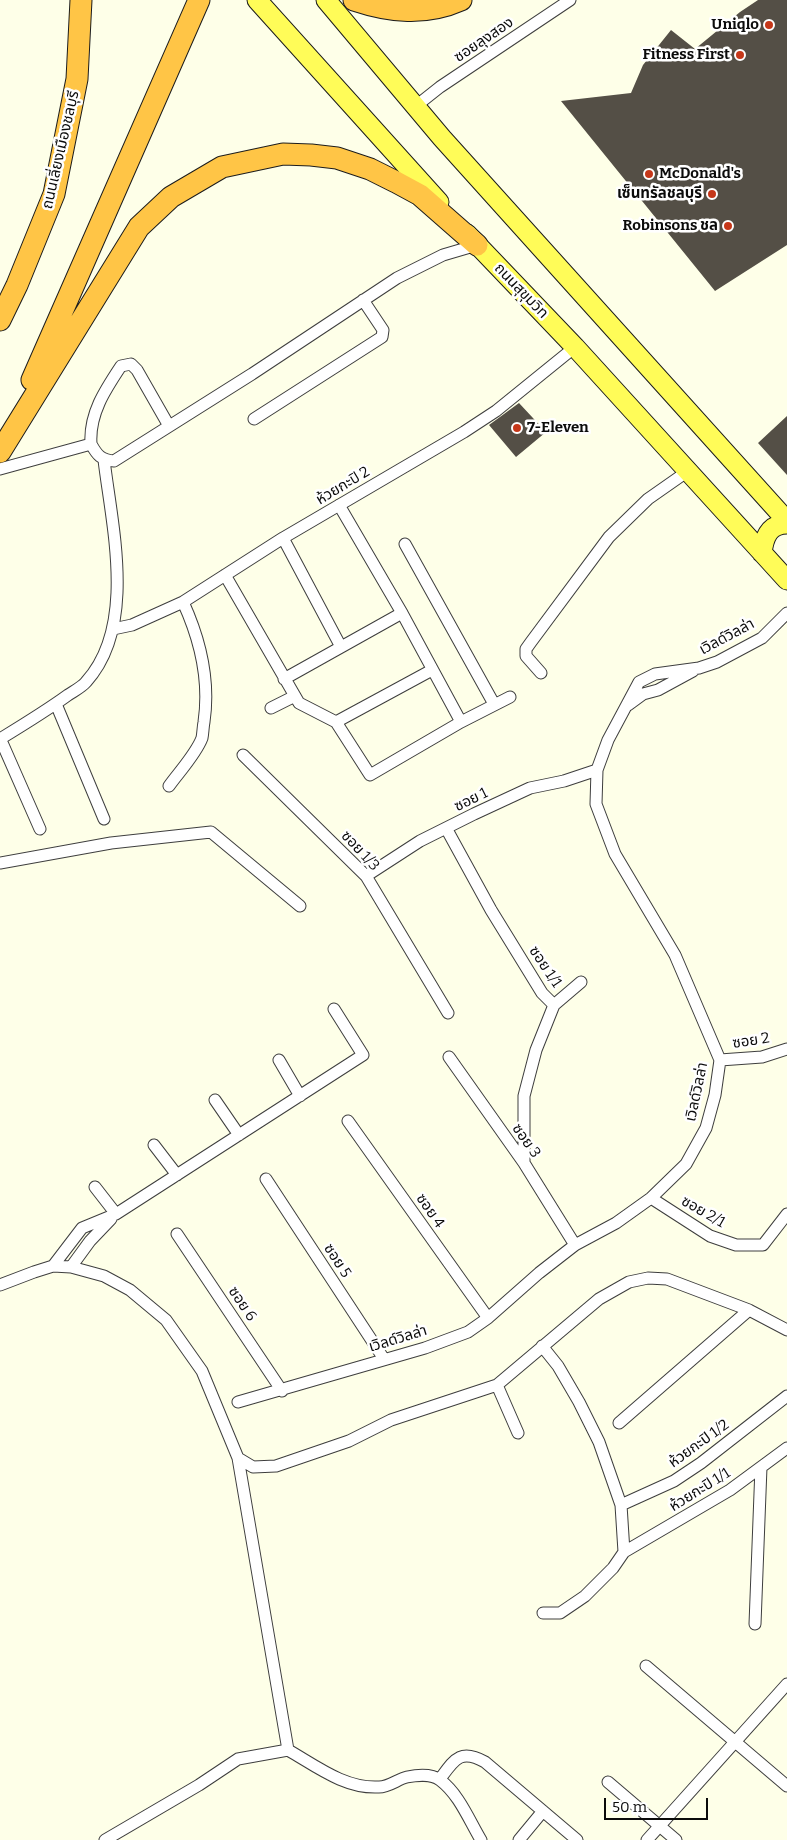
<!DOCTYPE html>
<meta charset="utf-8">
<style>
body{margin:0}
#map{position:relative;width:787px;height:1840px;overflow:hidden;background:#feffe8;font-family:Bitter,serif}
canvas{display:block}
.scale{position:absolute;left:604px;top:1798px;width:104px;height:22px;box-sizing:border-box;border:2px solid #0b0b0b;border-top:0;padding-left:6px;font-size:15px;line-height:18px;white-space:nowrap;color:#0b0b0b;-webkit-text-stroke:4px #fff;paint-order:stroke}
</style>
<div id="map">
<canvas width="787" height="1840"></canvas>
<div class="scale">50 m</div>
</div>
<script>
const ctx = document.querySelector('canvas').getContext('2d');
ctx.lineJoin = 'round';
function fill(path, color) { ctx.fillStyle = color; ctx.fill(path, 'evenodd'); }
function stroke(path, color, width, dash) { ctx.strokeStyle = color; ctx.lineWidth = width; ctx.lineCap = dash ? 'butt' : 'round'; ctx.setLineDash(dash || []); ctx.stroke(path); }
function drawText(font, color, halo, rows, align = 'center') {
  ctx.font = font + ' Bitter,"Noto Sans Thai",serif'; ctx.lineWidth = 5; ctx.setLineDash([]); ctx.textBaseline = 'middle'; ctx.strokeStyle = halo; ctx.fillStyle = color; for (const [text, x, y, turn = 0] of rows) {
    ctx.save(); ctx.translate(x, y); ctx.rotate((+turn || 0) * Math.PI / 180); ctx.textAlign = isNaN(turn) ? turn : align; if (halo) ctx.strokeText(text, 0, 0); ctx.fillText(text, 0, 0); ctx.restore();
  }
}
const building = new Path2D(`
 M 758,0 L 787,0 L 787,245 L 715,291 L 561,101 L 631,93 L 643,65 L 671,30 L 695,49 L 740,12 Z
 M 519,403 L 546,432 L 516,457 L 489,425 Z
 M 787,416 L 787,475 L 758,443 Z`);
const street = new Path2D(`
 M 416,106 L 440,87 L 570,0
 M 254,419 L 382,337 L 383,330 L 363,300
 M 91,444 C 89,414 105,390 121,366 L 131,364 L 137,370 L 169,426
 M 0,469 L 91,444 C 97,455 101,460 114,461 L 252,374 L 397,278 L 443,255 L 477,245
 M 283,538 L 341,647
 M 405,544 L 494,704
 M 225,575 L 299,703 L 336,722 L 370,775 L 461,722 L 402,613 L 339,505
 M 113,629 L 132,625 L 183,602 L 283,538 L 464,432 L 496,411 L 575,347
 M 541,673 L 526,656 L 526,649 L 531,642 L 609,537 L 648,499 L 688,471
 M 284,679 L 402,613
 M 56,704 L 104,819
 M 628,705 L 643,694 L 658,690 L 693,671
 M 271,708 L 295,696
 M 336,722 L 432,670
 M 461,722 L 510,697
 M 0,738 L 40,829
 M 0,739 C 23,725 46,711 68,695 C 74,691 82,687 86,682 C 137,626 112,527 104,460
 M 243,755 L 366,876 L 448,1013
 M 169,786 C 179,772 196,754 202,738 C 203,733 203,727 204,722 C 210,681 200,639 183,602
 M 446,828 L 491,910 L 542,993 L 554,1005 L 536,1050 L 524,1096 L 524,1163
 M 0,863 L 111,843 L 211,832 L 300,906
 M 366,876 L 420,841 L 474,814 L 530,788 L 564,781 L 597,770
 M 554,1005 L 581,982
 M 449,1057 L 524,1163 L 575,1245
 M 279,1060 L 300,1096
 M 720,1060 L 762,1057 L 787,1049
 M 215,1100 L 239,1135
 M 348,1121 L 488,1318
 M 154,1145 L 177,1175
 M 266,1179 L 384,1359
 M 95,1187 L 116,1214
 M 651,1198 L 710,1236 L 736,1245 L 763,1245 L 787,1214
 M 177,1234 L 282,1391
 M 53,1266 L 82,1228 L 116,1214 L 363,1055 L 334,1009
 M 71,1267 L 90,1241 L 111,1219
 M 0,1285 L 34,1272 L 53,1266 L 71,1267 L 104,1276 L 130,1290 L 166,1320 L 202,1371 L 238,1458 L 288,1750
 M 542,1346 L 558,1366 L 579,1402 L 599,1442 L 621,1505 L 624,1552 L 613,1568 L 585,1596 L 560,1613 L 543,1613
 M 497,1385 L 518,1433
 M 238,1402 L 425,1348 L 468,1332 L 488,1318 L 539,1273 L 575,1245 L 616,1223 L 651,1198 L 686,1164 L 706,1128 L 715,1095 L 720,1060 L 675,955 L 615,854 L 596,804 L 597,770 L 608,740 L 639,682 L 655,674 L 699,668 L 717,662 L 762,638 L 787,613
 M 619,1423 L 749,1310
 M 238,1458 L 253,1467 L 276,1466 L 349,1441 L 391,1420 L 497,1385 L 599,1299 L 629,1282 L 648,1278 L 667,1279 L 749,1310 L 787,1330
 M 621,1505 L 674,1481 L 701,1463 L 787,1396
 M 624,1552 L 730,1490 L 787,1448
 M 755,1624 L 761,1467
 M 646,1666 L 787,1786
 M 288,1750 C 316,1766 345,1789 379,1787 C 389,1787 398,1779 407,1777 C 417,1775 432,1774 440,1780 C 459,1794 469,1820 481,1840
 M 440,1779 C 454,1760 460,1748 485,1762 L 577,1840
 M 608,1782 L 676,1840
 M 105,1840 L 199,1785 L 238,1759 L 288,1750
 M 519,1840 L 543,1811
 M 647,1840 L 787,1684`);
const primary = new Path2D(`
 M 257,0 L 439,202
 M 326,0 L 442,138 L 787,521
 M 467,234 L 575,347 L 787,580
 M 762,553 C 764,537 769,524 787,524`);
const highway = new Path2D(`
 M 354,0 C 390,12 425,16 461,0
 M 0,320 L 17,285 L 54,194 L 77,79 L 81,0
 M 32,380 L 199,0
 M 0,452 L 139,227 L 171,197 L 222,167 L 283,154 L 311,155 L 337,158 L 370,169 L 396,182 L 420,195 L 477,245`);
const markers = [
 [769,25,5,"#c53719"],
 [740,55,5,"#c53719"],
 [649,174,5,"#c53719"],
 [712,194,5,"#c53719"],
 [728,226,5,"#c53719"],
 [517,428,5,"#c53719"]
];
const poiNames = [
 ["Uniqlo",759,25],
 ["Fitness First",730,55],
 ["McDonald's",659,174,"left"],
 ["เซ็นทรัลชลบุรี",702,194],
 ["Robinsons ชล",718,226],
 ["7-Eleven",527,428,"left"]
];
const streetNames = [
 ["ซอยลุงสอง",484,40,-34],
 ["ถนนเลี่ยงเมืองชลบุรี",61,150,-77],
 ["ถนนสุขุมวิท",521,291,46],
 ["ห้วยกะปิ 2",343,486,-31],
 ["เวิลด์วิลล่า",727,637,-28],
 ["ซอย 1",471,800,-26],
 ["ซอย 1/3",360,851,47],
 ["ซอย 1/1",545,967,56],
 ["ซอย 2",751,1041,-9],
 ["เวิลด์วิลล่า",697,1092,-78],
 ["ซอย 3",526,1141,55],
 ["ซอย 4",430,1211,55],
 ["ซอย 2/1",703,1212,30],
 ["ซอย 5",337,1261,57],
 ["ซอย 6",242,1304,56],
 ["เวิลด์วิลล่า",398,1339,-17],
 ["ห้วยกะปิ 1/2",699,1444,-36],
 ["ห้วยกะปิ 1/1",700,1490,-32]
];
fill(building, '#544f46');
stroke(street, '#3e3e3e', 13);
stroke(primary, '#1c1c1c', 21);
stroke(highway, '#1c1c1c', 23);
stroke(street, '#fff', 11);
stroke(primary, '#fffc58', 19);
stroke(highway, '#ffc546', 21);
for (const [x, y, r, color] of markers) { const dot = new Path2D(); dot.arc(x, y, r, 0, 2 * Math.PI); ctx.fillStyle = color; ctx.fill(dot); stroke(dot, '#fff', 2); }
drawText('bold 15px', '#0b0b0b', '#fff', poiNames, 'right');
drawText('15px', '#0b0b0b', '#fff', streetNames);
</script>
